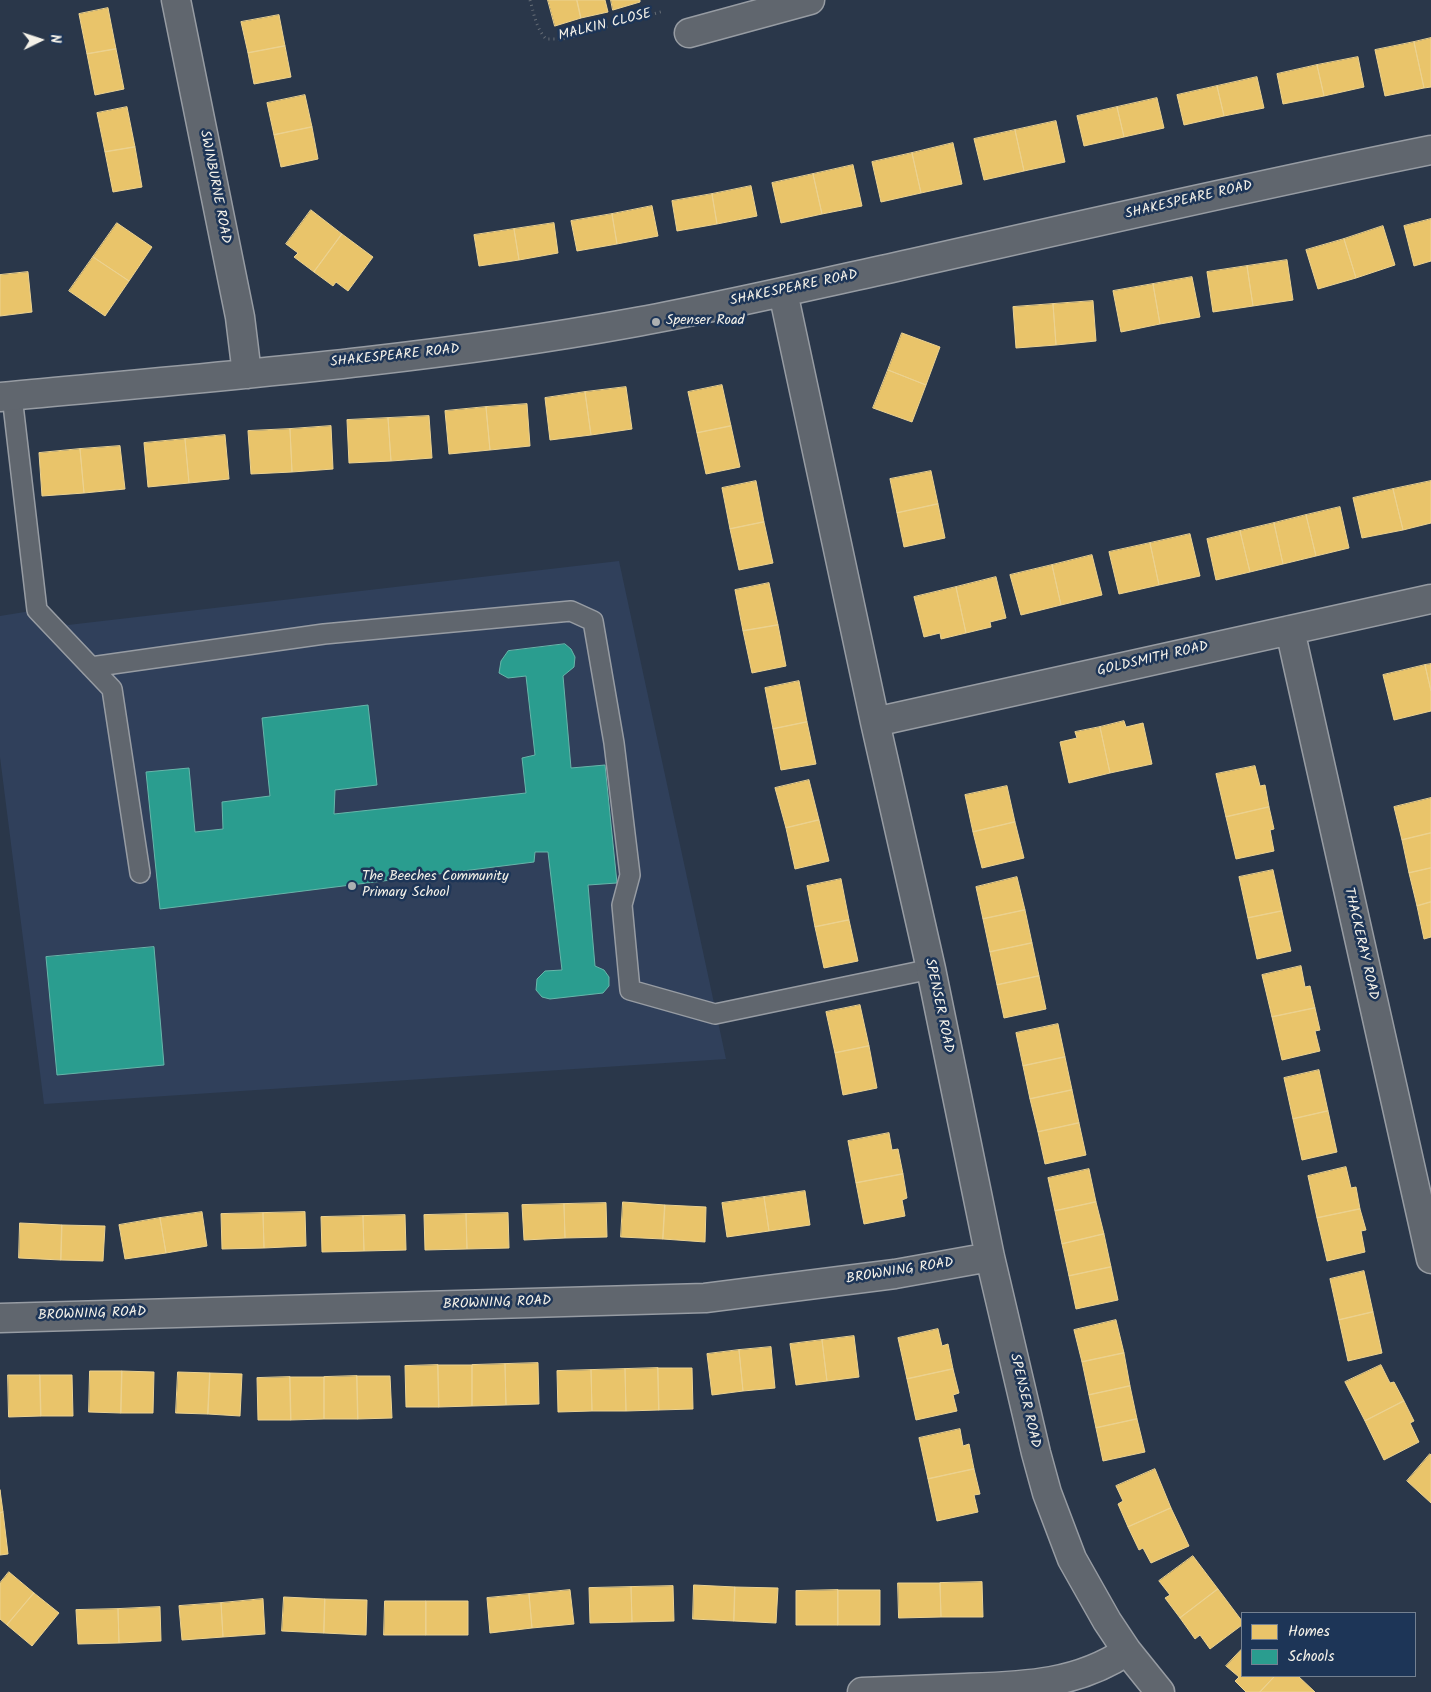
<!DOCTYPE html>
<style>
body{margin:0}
#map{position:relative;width:1431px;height:1692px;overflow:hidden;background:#2a374a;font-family:Kalam,sans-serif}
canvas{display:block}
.legend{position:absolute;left:1241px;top:1612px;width:175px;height:65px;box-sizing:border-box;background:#1d3557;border:1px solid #738091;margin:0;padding:6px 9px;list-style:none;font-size:15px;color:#f4f1e8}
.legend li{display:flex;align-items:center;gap:10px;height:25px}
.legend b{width:25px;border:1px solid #738091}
.north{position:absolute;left:15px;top:15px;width:50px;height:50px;-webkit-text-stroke:4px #1d3557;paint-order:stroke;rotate:86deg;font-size:14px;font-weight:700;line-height:20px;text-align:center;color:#f4f1e8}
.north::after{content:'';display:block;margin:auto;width:18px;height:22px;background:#f4f1e8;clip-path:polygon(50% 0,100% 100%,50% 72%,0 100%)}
</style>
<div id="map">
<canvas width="1431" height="1692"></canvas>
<ul class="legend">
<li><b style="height:14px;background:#e9c46a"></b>Homes</li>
<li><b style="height:14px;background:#2a9d8f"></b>Schools</li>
</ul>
<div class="north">N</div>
</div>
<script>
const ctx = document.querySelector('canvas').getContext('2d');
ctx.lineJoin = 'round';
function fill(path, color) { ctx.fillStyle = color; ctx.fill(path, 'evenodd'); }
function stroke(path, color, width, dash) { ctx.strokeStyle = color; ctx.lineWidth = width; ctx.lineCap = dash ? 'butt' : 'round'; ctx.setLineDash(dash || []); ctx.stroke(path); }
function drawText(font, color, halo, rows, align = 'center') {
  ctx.font = font + ' Kalam,sans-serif'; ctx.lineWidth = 5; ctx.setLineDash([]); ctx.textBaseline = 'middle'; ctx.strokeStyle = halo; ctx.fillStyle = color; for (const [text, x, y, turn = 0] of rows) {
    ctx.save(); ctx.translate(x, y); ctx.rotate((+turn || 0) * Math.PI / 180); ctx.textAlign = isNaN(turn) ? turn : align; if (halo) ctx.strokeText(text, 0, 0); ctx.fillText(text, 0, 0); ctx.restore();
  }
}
const built = new Path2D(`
 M 619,561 L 726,1059 L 44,1104 L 0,757 L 0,616 L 37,610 L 68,625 Z`);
const homes = new Path2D(`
 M 548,0 L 577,0 L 581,18 L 555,26 Z
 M 577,0 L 605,0 L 608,12 L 581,18 Z
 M 611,0 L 640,0 L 640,2 L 613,10 Z
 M 108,8 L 116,49 L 87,54 L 79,14 Z
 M 279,15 L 285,46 L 248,53 L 241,22 Z
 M 1431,38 L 1431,87 L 1424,88 L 1414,42 Z
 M 1414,42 L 1424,88 L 1385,96 L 1375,50 Z
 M 285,46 L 291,77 L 254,84 L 248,53 Z
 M 116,49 L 124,89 L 95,95 L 87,54 Z
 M 1358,57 L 1364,87 L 1324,96 L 1317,65 Z
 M 1317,65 L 1324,96 L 1283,104 L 1277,74 Z
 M 1257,77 L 1264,108 L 1224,116 L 1217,86 Z
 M 1217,86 L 1224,116 L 1184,125 L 1177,95 Z
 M 305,95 L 312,127 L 274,135 L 267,103 Z
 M 1157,98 L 1164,128 L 1124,137 L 1117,107 Z
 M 127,107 L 135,147 L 105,152 L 97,113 Z
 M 1117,107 L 1124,137 L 1084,146 L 1077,116 Z
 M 1056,121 L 1065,162 L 1024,171 L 1015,130 Z
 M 312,127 L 318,159 L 281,167 L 274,135 Z
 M 1015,130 L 1024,171 L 984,180 L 974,139 Z
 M 953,143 L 962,184 L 921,193 L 912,153 Z
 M 135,147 L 142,187 L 113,192 L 105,152 Z
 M 912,153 L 921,193 L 881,202 L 872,162 Z
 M 853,165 L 862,206 L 822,214 L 813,174 Z
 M 813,174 L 822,214 L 781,223 L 772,183 Z
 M 751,186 L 757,216 L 717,224 L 712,194 Z
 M 712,194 L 717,224 L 677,231 L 672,201 Z
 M 652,206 L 658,236 L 617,244 L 612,214 Z
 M 311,210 L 342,234 L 314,272 L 294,257 L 298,253 L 286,244 Z
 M 612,214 L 617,244 L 577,251 L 571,221 Z
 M 1431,219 L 1431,261 L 1414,266 L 1404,226 Z
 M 117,223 L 152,247 L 129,281 L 93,257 Z
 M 554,223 L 558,253 L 519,260 L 514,229 Z
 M 1383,226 L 1395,265 L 1356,278 L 1344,239 Z
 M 514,229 L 519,260 L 479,266 L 474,235 Z
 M 342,234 L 373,257 L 348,291 L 336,282 L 333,286 L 314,272 Z
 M 1344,239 L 1356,278 L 1318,289 L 1306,250 Z
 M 93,257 L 129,281 L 105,316 L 69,291 Z
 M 1287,260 L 1293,300 L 1253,306 L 1247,266 Z
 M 1247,266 L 1253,306 L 1213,312 L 1207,272 Z
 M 28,272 L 32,312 L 0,316 L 0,275 Z
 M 1192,277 L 1200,317 L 1160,324 L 1153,284 Z
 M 1153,284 L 1160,324 L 1121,332 L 1113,291 Z
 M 1093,301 L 1096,341 L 1056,345 L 1053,304 Z
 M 1053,304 L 1056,345 L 1016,348 L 1013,307 Z
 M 902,333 L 940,347 L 926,385 L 888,370 Z
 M 888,370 L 926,385 L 912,422 L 873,408 Z
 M 722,385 L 731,426 L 697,433 L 688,392 Z
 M 626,387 L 632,429 L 591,435 L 585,392 Z
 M 585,392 L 591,435 L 550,440 L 545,398 Z
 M 527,404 L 530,446 L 490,450 L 486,407 Z
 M 486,407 L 490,450 L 449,454 L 445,411 Z
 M 429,416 L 432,458 L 391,461 L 388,418 Z
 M 388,418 L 391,461 L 349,463 L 347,420 Z
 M 331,426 L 333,469 L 292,472 L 290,429 Z
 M 731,426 L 740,467 L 706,474 L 697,433 Z
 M 290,429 L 292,472 L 251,474 L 248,431 Z
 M 225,435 L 229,479 L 189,483 L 185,439 Z
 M 185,439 L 189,483 L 148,487 L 144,443 Z
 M 120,446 L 125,489 L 84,493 L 80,449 Z
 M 80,449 L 84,493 L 42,496 L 39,453 Z
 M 931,471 L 938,504 L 897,513 L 890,479 Z
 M 756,481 L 764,522 L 730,529 L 722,488 Z
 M 1431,481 L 1431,523 L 1403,530 L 1393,489 Z
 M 1393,489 L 1403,530 L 1362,538 L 1353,498 Z
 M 938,504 L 945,538 L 904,547 L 897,513 Z
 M 1340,507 L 1349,548 L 1316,556 L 1306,515 Z
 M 1306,515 L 1316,556 L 1283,564 L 1274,523 Z
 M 764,522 L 773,563 L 739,570 L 730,529 Z
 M 1274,523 L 1283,564 L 1250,572 L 1240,531 Z
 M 1240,531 L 1250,572 L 1216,580 L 1207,539 Z
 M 1190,534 L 1200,576 L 1159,585 L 1150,543 Z
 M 1150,543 L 1159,585 L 1119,594 L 1109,552 Z
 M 1092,555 L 1102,595 L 1061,605 L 1052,565 Z
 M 1052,565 L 1061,605 L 1021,615 L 1010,575 Z
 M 996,577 L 1006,618 L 990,622 L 991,627 L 966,633 L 956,587 Z
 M 769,583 L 778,625 L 743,631 L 735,590 Z
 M 956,587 L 966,633 L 941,639 L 940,633 L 924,637 L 914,597 Z
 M 778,625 L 786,666 L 752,673 L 743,631 Z
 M 1431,664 L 1431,691 L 1425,665 Z
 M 1425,665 L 1431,691 L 1431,711 L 1394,720 L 1383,675 Z
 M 799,681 L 807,722 L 773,729 L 765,688 Z
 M 1124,721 L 1126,727 L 1143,723 L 1152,764 L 1110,773 L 1100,727 Z
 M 807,722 L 816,764 L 781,770 L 773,729 Z
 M 1100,727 L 1110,773 L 1069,783 L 1060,742 L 1077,738 L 1075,732 Z
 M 1255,766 L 1260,786 L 1265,785 L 1269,807 L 1226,817 L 1216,774 Z
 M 809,780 L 819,820 L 786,828 L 775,788 Z
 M 1007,786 L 1015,822 L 973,832 L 965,795 Z
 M 1431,798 L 1431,833 L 1402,840 L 1394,807 Z
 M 1269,807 L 1274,829 L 1270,830 L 1274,851 L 1236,859 L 1226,817 Z
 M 819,820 L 829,861 L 795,869 L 786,828 Z
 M 1015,822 L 1024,858 L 982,868 L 973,832 Z
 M 1431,833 L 1431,868 L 1409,873 L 1402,840 Z
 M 1431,868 L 1431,902 L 1417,906 L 1409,873 Z
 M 1273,870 L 1282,911 L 1248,918 L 1239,877 Z
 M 1017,877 L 1025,910 L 983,919 L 976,887 Z
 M 841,879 L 849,920 L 815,927 L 807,886 Z
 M 1431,902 L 1431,937 L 1424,939 L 1417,906 Z
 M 1025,910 L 1032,943 L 990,952 L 983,919 Z
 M 1282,911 L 1291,951 L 1257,959 L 1248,918 Z
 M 849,920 L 858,961 L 824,968 L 815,927 Z
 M 1032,943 L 1039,976 L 997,985 L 990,952 Z
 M 1301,966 L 1305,987 L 1310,986 L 1315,1008 L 1272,1017 L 1262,975 Z
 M 1039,976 L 1046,1009 L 1004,1018 L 997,985 Z
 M 860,1005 L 869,1046 L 835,1053 L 826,1012 Z
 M 1315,1008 L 1320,1030 L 1315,1031 L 1320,1051 L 1282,1060 L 1272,1017 Z
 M 1058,1024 L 1065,1057 L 1023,1066 L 1016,1033 Z
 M 869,1046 L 877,1088 L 843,1095 L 835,1053 Z
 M 1065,1057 L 1072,1090 L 1030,1099 L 1023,1066 Z
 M 1319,1070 L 1328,1111 L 1293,1119 L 1284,1078 Z
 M 1072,1090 L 1079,1123 L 1038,1132 L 1030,1099 Z
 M 1328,1111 L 1337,1152 L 1302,1160 L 1293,1119 Z
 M 1079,1123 L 1086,1155 L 1045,1164 L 1038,1132 Z
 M 889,1133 L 892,1150 L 898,1149 L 903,1174 L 856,1183 L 848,1141 Z
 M 1346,1167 L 1351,1188 L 1356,1187 L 1360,1209 L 1317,1218 L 1308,1176 Z
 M 1089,1169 L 1096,1202 L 1055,1211 L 1048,1178 Z
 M 903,1174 L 907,1198 L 902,1200 L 905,1216 L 864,1224 L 856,1183 Z
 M 805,1191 L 810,1225 L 769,1231 L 764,1197 Z
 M 764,1197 L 769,1231 L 727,1237 L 722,1203 Z
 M 623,1202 L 665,1205 L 663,1239 L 621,1237 Z
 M 1096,1202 L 1104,1234 L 1062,1244 L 1055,1211 Z
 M 606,1203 L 607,1237 L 565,1238 L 564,1204 Z
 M 564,1204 L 565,1238 L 524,1240 L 522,1205 Z
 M 665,1205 L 706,1207 L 705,1242 L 663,1239 Z
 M 1360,1209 L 1366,1230 L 1361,1231 L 1365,1252 L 1327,1261 L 1317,1218 Z
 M 202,1212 L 207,1246 L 166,1253 L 160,1218 Z
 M 305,1212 L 306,1246 L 264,1248 L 263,1213 Z
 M 263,1213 L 264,1248 L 222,1249 L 221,1214 Z
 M 508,1213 L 509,1248 L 467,1249 L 466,1214 Z
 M 466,1214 L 467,1249 L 425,1250 L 424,1215 Z
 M 405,1215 L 406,1250 L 364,1251 L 363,1216 Z
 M 363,1216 L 364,1251 L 322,1252 L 321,1217 Z
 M 160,1218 L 166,1253 L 125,1259 L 119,1225 Z
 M 20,1223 L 62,1225 L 61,1260 L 19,1258 Z
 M 62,1225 L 105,1226 L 103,1261 L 61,1260 Z
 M 1104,1234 L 1111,1267 L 1069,1276 L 1062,1244 Z
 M 1111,1267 L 1118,1300 L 1076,1309 L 1069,1276 Z
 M 1364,1271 L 1373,1312 L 1339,1320 L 1330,1279 Z
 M 1373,1312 L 1382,1353 L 1348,1361 L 1339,1320 Z
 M 1116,1320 L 1124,1353 L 1082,1362 L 1074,1330 Z
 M 938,1329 L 942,1346 L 948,1344 L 953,1369 L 907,1379 L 898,1338 Z
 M 854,1336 L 859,1377 L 827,1381 L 822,1340 Z
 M 822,1340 L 827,1381 L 796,1385 L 790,1344 Z
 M 771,1347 L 775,1388 L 743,1391 L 739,1350 Z
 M 739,1350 L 743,1391 L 712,1395 L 707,1354 Z
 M 1124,1353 L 1130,1386 L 1089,1395 L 1082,1362 Z
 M 538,1363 L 539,1404 L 506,1405 L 505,1364 Z
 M 505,1364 L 506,1405 L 472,1406 L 472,1365 Z
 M 438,1365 L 439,1407 L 406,1407 L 405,1366 Z
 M 438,1365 L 472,1365 L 472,1406 L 439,1407 Z
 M 1381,1365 L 1390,1383 L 1394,1382 L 1404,1401 L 1365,1421 L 1345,1382 Z
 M 658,1368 L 659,1410 L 626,1411 L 625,1369 Z
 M 658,1368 L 692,1368 L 693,1409 L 659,1410 Z
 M 625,1369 L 626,1411 L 592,1411 L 591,1370 Z
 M 953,1369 L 959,1393 L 953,1395 L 957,1411 L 916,1420 L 907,1379 Z
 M 591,1370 L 592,1411 L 558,1412 L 557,1371 Z
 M 90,1371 L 122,1371 L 121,1413 L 89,1412 Z
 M 122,1371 L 154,1372 L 153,1413 L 121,1413 Z
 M 178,1372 L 210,1373 L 208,1414 L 176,1413 Z
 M 210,1373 L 242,1374 L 240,1416 L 208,1414 Z
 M 8,1375 L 40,1375 L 41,1416 L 9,1417 Z
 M 40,1375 L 72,1375 L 73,1416 L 41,1416 Z
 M 357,1376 L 358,1419 L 324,1419 L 324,1377 Z
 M 357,1376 L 390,1376 L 392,1418 L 358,1419 Z
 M 290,1377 L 291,1420 L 258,1420 L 257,1378 Z
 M 290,1377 L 324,1377 L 324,1419 L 291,1420 Z
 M 1130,1386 L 1137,1419 L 1096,1428 L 1089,1395 Z
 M 1404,1401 L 1414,1421 L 1410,1423 L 1419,1442 L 1384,1460 L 1365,1421 Z
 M 1137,1419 L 1145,1452 L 1103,1461 L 1096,1428 Z
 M 960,1429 L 963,1446 L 969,1444 L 974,1469 L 928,1479 L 919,1438 Z
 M 1430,1454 L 1431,1455 L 1431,1503 L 1407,1481 Z
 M 974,1469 L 980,1494 L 974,1495 L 978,1512 L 937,1521 L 928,1479 Z
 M 1155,1469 L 1171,1508 L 1128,1527 L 1118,1504 L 1123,1501 L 1116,1486 Z
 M 0,1490 L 3,1512 L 0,1513 Z
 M 1171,1508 L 1189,1546 L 1151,1563 L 1143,1548 L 1139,1550 L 1128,1527 Z
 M 3,1512 L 8,1554 L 0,1555 L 0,1513 Z
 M 1193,1556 L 1218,1589 L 1180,1618 L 1165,1598 L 1170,1595 L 1159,1581 Z
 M 9,1572 L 34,1593 L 7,1625 L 0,1619 L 0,1583 Z
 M 982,1582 L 983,1617 L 941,1617 L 940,1583 Z
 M 898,1583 L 940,1583 L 941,1617 L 899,1618 Z
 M 694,1585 L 735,1587 L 734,1621 L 693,1619 Z
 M 673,1586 L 674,1621 L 632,1622 L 631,1587 Z
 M 631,1587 L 632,1622 L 590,1623 L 589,1588 Z
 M 735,1587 L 778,1588 L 776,1623 L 734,1621 Z
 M 1218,1589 L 1242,1621 L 1242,1625 L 1210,1649 L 1200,1635 L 1195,1639 L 1180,1618 Z
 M 570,1590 L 574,1624 L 532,1628 L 529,1594 Z
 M 838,1590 L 838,1625 L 796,1625 L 796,1591 Z
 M 838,1590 L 880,1590 L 880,1625 L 838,1625 Z
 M 34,1593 L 59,1613 L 32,1646 L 7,1625 Z
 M 529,1594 L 532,1628 L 490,1633 L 487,1598 Z
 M 284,1597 L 325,1599 L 324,1633 L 282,1631 Z
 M 263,1599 L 265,1634 L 223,1637 L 221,1603 Z
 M 325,1599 L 367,1600 L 366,1635 L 324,1633 Z
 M 385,1601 L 426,1601 L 426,1635 L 384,1635 Z
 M 426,1601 L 468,1601 L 468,1635 L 426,1635 Z
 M 221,1603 L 223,1637 L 182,1640 L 179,1606 Z
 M 160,1607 L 161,1641 L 119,1643 L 118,1609 Z
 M 118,1609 L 119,1643 L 78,1644 L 76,1610 Z
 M 1242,1649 L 1242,1676 L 1275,1676 L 1260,1692 L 1246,1692 L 1235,1681 L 1239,1677 L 1226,1666 Z
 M 1275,1676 L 1298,1676 L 1315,1692 L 1260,1692 Z`);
const schools = new Path2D(`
 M 565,644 L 571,649 L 575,657 L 574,667 L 563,676 L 571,768 L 605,765 L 617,883 L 588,885 L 595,966 L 604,970 L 609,977 L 609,986 L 603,993 L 550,999 L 542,997 L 536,990 L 537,979 L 545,971 L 562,970 L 548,852 L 535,852 L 534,862 L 160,909 L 146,772 L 189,768 L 195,832 L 223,829 L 222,802 L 270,796 L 262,718 L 368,705 L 377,785 L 335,790 L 334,814 L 526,793 L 522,758 L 535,755 L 526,676 L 508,678 L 499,673 L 501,661 L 508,651 Z
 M 154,947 L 164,1065 L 57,1075 L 46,957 Z`);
const path = new Path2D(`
 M 530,0 C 534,14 536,28 546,39 L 563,39 L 664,11`);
const lane = new Path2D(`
 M 12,396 L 37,610 L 112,689 L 140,873
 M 91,667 L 324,634 L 571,611 L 593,621 L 614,743 L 630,875 L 622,905 L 630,990 L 715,1014 L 931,969`);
const street = new Path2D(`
 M 176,0 L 240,317 L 247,374
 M 689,33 L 810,0
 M 783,292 L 875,722 L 931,969 L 990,1257 L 1036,1453 L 1047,1493 L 1072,1559 L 1107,1621 L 1127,1651 L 1160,1692
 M 0,397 C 211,377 423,361 631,323 C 720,307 808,286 896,267 C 1074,227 1252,186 1431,150
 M 1290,630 L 1431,1259
 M 875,722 L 1431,599
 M 0,1318 L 705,1298 L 895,1274 L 990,1257
 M 862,1692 C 896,1691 931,1689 965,1688 C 1023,1686 1077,1685 1127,1651`);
const markers = [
 [656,322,5,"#adb0b1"],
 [352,886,5,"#adb0b1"]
];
const streetNames = [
 ["MALKIN CLOSE",605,26,-14],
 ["SWINBURNE ROAD",214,187,79],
 ["SHAKESPEARE ROAD",1189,201,-13],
 ["SHAKESPEARE ROAD",794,289,-12],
 ["SHAKESPEARE ROAD",395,357,-6],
 ["GOLDSMITH ROAD",1153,660,-13],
 ["THACKERAY ROAD",1360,944,77],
 ["SPENSER ROAD",938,1006,78],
 ["BROWNING ROAD",900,1272,-9],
 ["BROWNING ROAD",497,1304,-2],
 ["BROWNING ROAD",92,1315,-2],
 ["SPENSER ROAD",1024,1401,77]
];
const poiNames = [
 ["Spenser Road",666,322],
 ["The Beeches Community",362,878],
 ["Primary School",362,894]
];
fill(built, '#30405b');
fill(homes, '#e9c46a');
stroke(homes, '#ecd290', 1);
fill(schools, '#2a9d8f');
stroke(schools, '#67b6aa', 1);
stroke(lane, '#979ca3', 22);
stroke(street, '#979ca3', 31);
stroke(path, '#666d76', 3, [1, 4]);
stroke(lane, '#60666e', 19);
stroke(street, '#60666e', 28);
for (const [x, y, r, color] of markers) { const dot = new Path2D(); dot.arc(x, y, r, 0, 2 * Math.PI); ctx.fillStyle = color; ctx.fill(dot); stroke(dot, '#1d3557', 2); }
drawText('14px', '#f4f1e8', '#1d3557', streetNames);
drawText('14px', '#f4f1e8', '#1d3557', poiNames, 'left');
</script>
